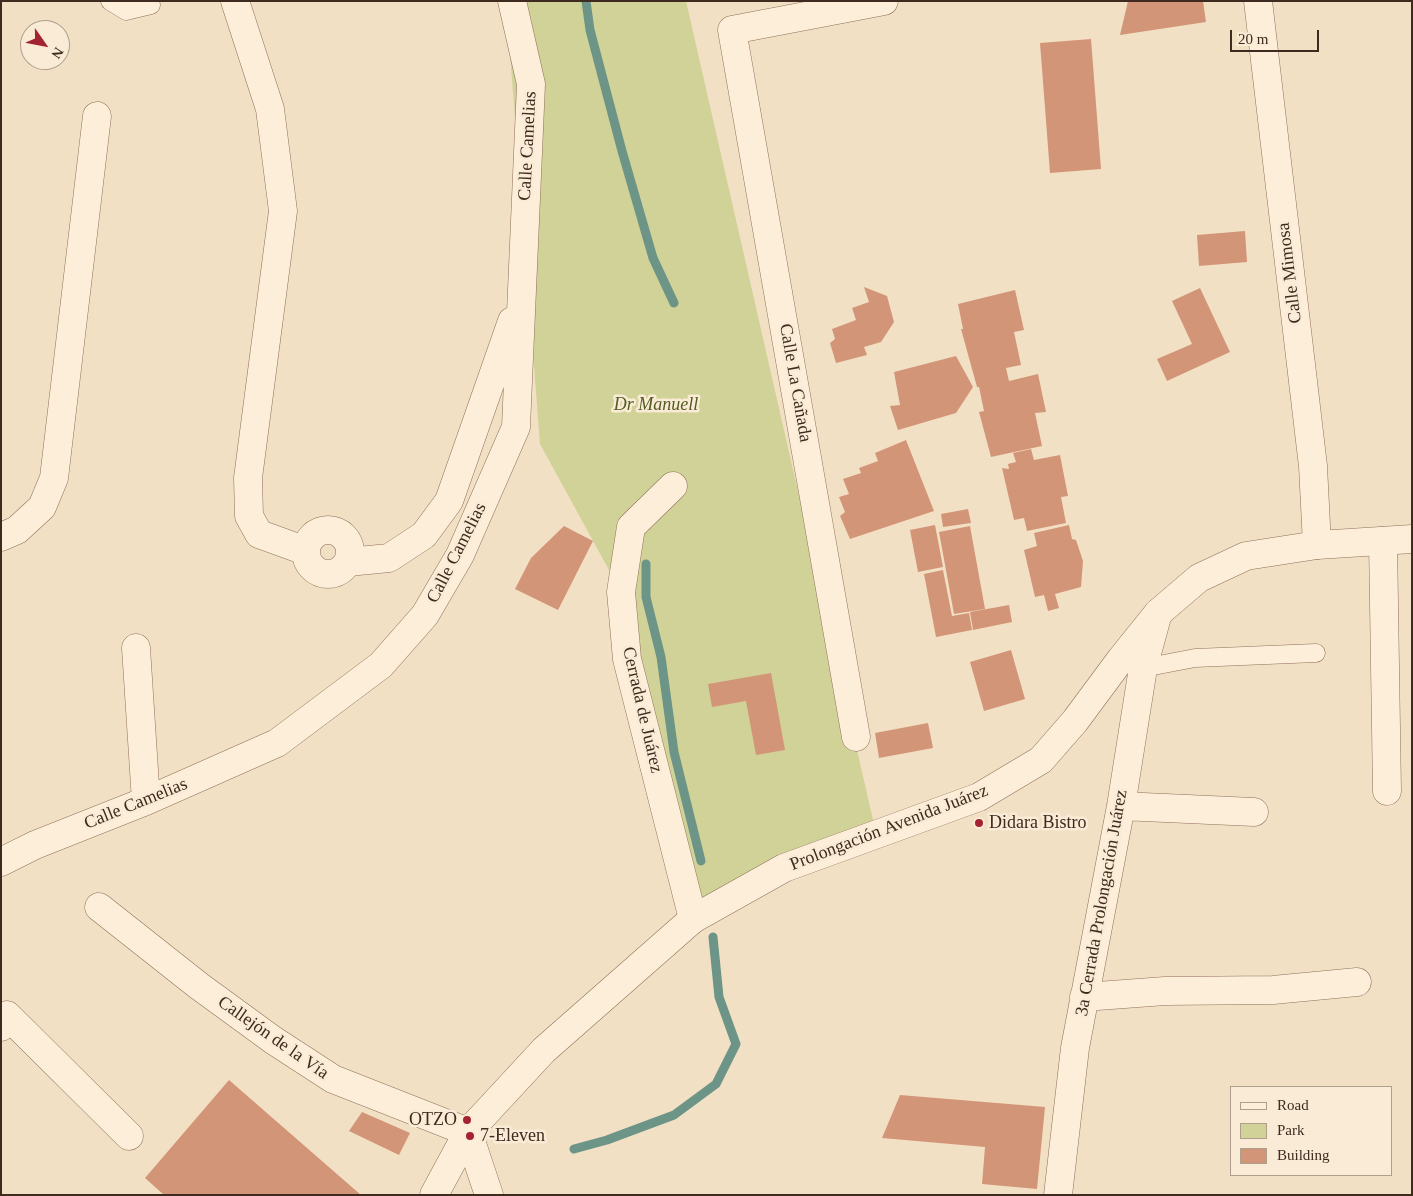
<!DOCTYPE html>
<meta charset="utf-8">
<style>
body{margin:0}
#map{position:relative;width:1413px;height:1196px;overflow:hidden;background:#f2e0c5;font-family:Georgia,serif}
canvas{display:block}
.frame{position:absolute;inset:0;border:2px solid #3e2a1e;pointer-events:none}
.legend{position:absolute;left:1230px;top:1086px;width:162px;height:90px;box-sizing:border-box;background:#f9ebd5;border:1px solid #ae9e8c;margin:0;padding:6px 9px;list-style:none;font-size:15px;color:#3e2a1e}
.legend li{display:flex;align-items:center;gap:10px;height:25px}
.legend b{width:25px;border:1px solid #ae9e8c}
.north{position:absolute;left:20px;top:20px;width:50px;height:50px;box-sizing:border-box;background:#f9ebd5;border:1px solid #ae9e8c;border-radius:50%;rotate:123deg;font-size:14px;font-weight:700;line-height:20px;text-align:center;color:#3e2a1e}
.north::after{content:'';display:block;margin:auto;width:18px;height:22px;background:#a32330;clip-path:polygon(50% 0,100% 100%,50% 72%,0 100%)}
.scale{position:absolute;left:1230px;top:30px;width:89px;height:22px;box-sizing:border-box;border:2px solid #3e2a1e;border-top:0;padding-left:6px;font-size:15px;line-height:18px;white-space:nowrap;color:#3e2a1e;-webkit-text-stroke:4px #f9ebd5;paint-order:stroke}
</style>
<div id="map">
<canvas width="1413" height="1196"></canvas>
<div class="frame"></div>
<ul class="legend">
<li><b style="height:6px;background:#fceed9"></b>Road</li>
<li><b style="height:14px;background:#d0d297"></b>Park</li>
<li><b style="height:14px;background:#d39577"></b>Building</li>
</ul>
<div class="north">N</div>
<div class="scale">20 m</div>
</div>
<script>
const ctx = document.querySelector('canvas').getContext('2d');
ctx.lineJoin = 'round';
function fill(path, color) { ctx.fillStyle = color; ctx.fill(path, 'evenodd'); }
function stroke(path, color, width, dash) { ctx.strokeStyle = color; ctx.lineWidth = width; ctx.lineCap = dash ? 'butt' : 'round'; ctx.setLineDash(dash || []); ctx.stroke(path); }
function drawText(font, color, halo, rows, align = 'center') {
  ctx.font = font + ' Georgia,serif'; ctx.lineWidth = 5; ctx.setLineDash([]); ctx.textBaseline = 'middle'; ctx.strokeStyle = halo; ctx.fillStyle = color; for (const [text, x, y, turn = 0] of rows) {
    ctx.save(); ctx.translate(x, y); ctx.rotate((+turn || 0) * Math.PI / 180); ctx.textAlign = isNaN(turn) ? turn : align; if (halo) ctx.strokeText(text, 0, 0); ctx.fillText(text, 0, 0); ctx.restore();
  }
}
const green = new Path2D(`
 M 506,1 L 686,1 L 876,833 L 693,919 L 621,592 L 540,444 Z`);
const stream = new Path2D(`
 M 586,1 L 590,30 L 622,151 L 653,258 L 674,303
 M 646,564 L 646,597 L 661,657 L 674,752 L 701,861
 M 574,1149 L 607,1140 L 674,1115 L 716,1084 L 736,1044 L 719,997 L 713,937`);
const building = new Path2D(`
 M 1128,1 L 1203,1 L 1206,22 L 1120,35 Z
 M 1091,39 L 1101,169 L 1050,173 L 1040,43 Z
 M 1245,231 L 1247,262 L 1199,266 L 1197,235 Z
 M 864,287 L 887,296 L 894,322 L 881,342 L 864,347 L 867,355 L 836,363 L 830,343 L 835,339 L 832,329 L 856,320 L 852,308 L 869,302 Z
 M 1200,288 L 1230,352 L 1167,381 L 1157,359 L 1192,344 L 1172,301 Z
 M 1015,290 L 1024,330 L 1014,332 L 1021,365 L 1006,368 L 1009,381 L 1038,374 L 1046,412 L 1035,413 L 1042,446 L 991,457 L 979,412 L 984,411 L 979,387 L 977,387 L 961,329 L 963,329 L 958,304 Z
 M 956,356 L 973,387 L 956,413 L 898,430 L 890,406 L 900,405 L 894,372 Z
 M 906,440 L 934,511 L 850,539 L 840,516 L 845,512 L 839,497 L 849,494 L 843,479 L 861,473 L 859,468 L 878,461 L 875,453 Z
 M 1031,449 L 1034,460 L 1060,455 L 1068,496 L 1061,497 L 1066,523 L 1027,531 L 1024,518 L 1014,520 L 1002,468 L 1009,469 L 1008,464 L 1016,462 L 1013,453 Z
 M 968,509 L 971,523 L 943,527 L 941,514 Z
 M 935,525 L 943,567 L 918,572 L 910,530 Z
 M 1069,525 L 1072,539 L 1076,540 L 1083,561 L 1081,587 L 1055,594 L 1059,608 L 1048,611 L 1044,595 L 1035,597 L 1024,550 L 1037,546 L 1034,533 Z
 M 564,526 L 593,541 L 558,610 L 515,589 L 531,558 Z
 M 970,526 L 985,609 L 954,614 L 939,532 Z
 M 943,570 L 952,616 L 969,613 L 972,630 L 936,637 L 924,574 Z
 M 1009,605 L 1012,622 L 973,630 L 970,612 Z
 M 1011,650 L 1025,699 L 984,711 L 970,662 Z
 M 771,673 L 785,750 L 756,755 L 746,701 L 712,707 L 708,684 Z
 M 928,723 L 933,748 L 879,758 L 875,733 Z
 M 229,1080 L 361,1195 L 164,1195 L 145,1178 Z
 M 900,1095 L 1045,1107 L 1037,1189 L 982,1184 L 985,1147 L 882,1138 Z
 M 362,1112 L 410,1133 L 399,1155 L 349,1131 Z`);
const service = new Path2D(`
 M 110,1 L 126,11 L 151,5
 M 1143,668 L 1195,658 L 1316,653`);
const minor = new Path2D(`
 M 235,1 L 270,109 L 283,211 L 248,478 L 249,516 L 259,534 L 306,551
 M 1258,1 L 1313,466 L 1317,545
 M 673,486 L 631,527 L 621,592 L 627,659 L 693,919
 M306 552a22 22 0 1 1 44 0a22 22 0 1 1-44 0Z
 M 1,537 L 17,530 L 42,507 L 54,478 L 97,116
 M 1383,541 L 1387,791
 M 348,562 L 389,558 L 424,535 L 449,501 L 512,321
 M 136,648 L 146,801
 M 856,737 L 732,30 L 884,1
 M 1121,806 L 1254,812
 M 1,862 L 35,845 L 146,801 L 277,743 L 381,665 L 425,615 L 460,555 L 516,427 L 531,84 L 512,1
 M 99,907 L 199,986 L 273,1040 L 333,1079 L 468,1132 L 489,1195
 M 1084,997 L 1165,991 L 1273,990 L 1357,982
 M 1,1027 L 7,1015 L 129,1136
 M 1058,1195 L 1075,1048 L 1121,806 L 1143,668 L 1158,613`);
const tertiary = new Path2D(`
 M 434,1195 L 468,1132 L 544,1050 L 693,919 L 784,868 L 979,797 L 1041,760 L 1075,721 L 1121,659 L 1158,613 L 1199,578 L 1246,556 L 1317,545 L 1412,539`);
const markers = [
 [979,823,5,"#a32330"],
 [467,1120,5,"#a32330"],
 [470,1136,5,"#a32330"]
];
const streetNames = [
 ["Calle Camelias",528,146,-87],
 ["Calle Mimosa",1290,273,-97],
 ["Calle La Cañada",795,383,80],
 ["Calle Camelias",457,553,-63],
 ["Cerrada de Juárez",642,710,77],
 ["Calle Camelias",136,804,-22],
 ["Prolongación Avenida Juárez",889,828,-21],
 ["3a Cerrada Prolongación Juárez",1102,903,-80],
 ["Callejón de la Vía",273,1038,35]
];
const parkNames = [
 ["Dr Manuell",656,405]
];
const poiNames = [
 ["Didara Bistro",989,823],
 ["OTZO",457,1120,"right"],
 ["7-Eleven",480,1136]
];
fill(green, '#d0d297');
stroke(stream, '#6c9487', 9);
fill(building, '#d39577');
stroke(service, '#8f7059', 19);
stroke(minor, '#8f7059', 29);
stroke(tertiary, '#8f7059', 29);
stroke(service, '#fceed9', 18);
stroke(minor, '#fceed9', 28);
stroke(tertiary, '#fceed9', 28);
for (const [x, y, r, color] of markers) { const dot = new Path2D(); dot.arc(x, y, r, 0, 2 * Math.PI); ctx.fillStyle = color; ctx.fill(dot); stroke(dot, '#f9ebd5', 2); }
drawText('18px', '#3e2a1e', '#f9ebd5', streetNames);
drawText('italic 18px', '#535c23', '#f9ebd5', parkNames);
drawText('18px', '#3e2a1e', '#f9ebd5', poiNames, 'left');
</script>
